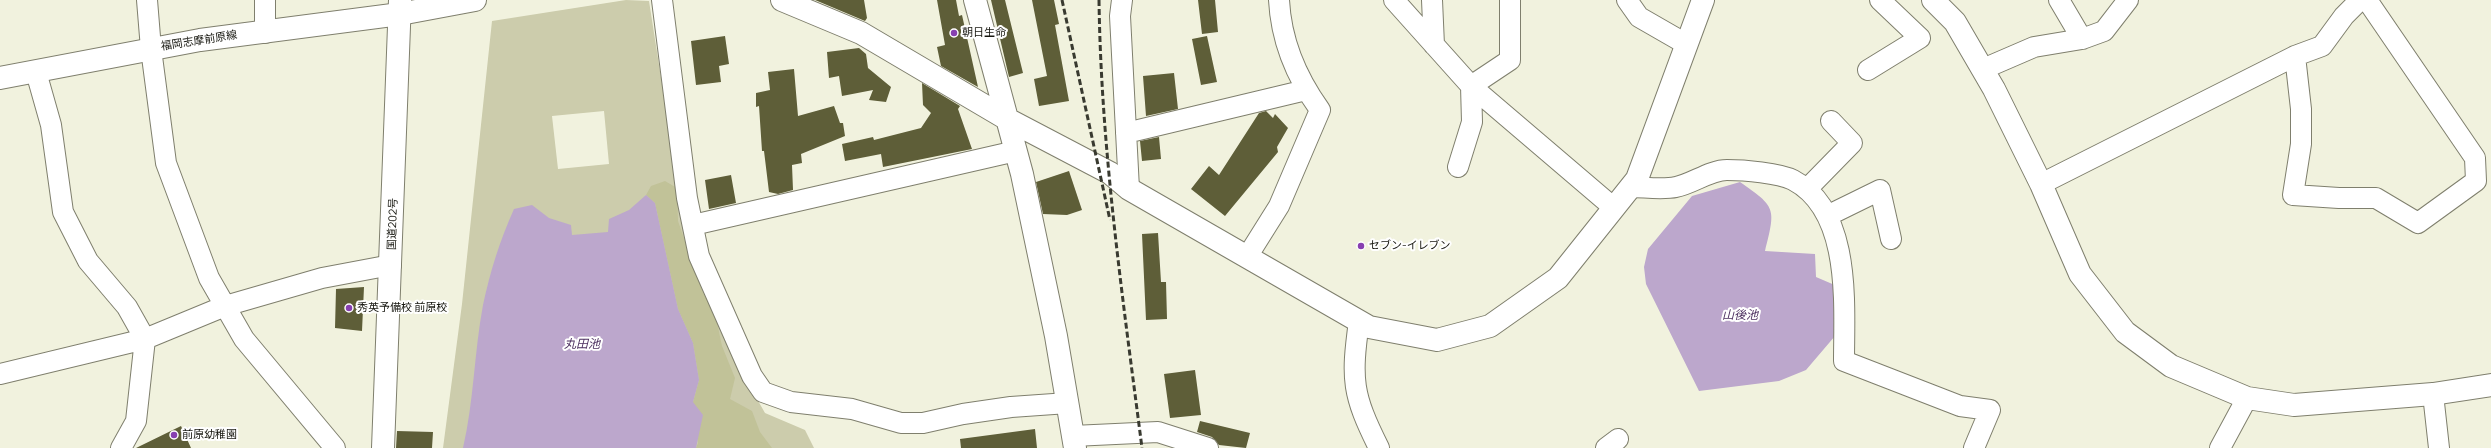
<!DOCTYPE html>
<meta charset="utf-8">
<style>
body{margin:0}
canvas{display:block;background:#f1f2de}
</style>
<canvas width="2491" height="448"></canvas>
<script>
const ctx = document.querySelector('canvas').getContext('2d');
ctx.lineJoin = 'round';
function fill(path, color) { ctx.fillStyle = color; ctx.fill(path, 'evenodd'); }
function stroke(path, color, width, dash) { ctx.strokeStyle = color; ctx.lineWidth = width; ctx.lineCap = dash ? 'butt' : 'round'; ctx.setLineDash(dash || []); ctx.stroke(path); }
function drawText(font, color, halo, rows, align = 'center') {
  ctx.font = font + ' Manrope,"Noto Sans JP",sans-serif'; ctx.lineWidth = 4; ctx.setLineDash([]); ctx.textBaseline = 'middle'; ctx.strokeStyle = halo; ctx.fillStyle = color; for (const [text, x, y, turn = 0] of rows) {
    ctx.save(); ctx.translate(x, y); ctx.rotate((+turn || 0) * Math.PI / 180); ctx.textAlign = isNaN(turn) ? turn : align; if (halo) ctx.strokeText(text, 0, 0); ctx.fillText(text, 0, 0); ctx.restore();
  }
}
const green = new Path2D(`
 M 626,0 L 649,1 L 676,174 L 749,385 L 765,413 L 805,430 L 814,448 L 443,448 L 462,304 L 492,21 ZM 604,111 L 609,164 L 558,169 L 552,116 Z`);
const forest = new Path2D(`
 M 665,181 L 677,188 L 678,221 L 703,293 L 715,313 L 722,346 L 735,378 L 730,399 L 752,411 L 760,432 L 772,448 L 696,448 L 698,443 L 693,402 L 699,380 L 693,343 L 678,309 L 655,203 L 646,195 L 651,186 Z`);
const water = new Path2D(`
 M 1740,182 C 1776,207 1776,208 1765,251 L 1815,254 L 1816,277 L 1837,286 L 1835,336 L 1806,370 L 1779,381 L 1699,391 L 1646,284 L 1644,267 L 1648,249 L 1692,196 Z
 M 646,195 L 655,203 L 678,309 L 693,343 L 699,380 L 693,402 L 703,415 L 696,448 L 463,448 C 474,401 474,353 483,305 C 490,272 500,240 514,209 L 532,205 L 549,218 L 571,225 L 572,235 L 608,232 L 609,219 L 629,210 Z`);
const building = new Path2D(`
 M 815,0 L 864,0 L 867,18 L 865,21 Z
 M 937,0 L 956,0 L 959,16 L 962,15 L 978,87 L 941,66 L 937,47 L 945,45 Z
 M 991,0 L 1005,0 L 1023,73 L 1009,77 Z
 M 1032,0 L 1054,0 L 1059,24 L 1055,25 L 1069,101 L 1039,106 L 1034,79 L 1047,76 Z
 M 1198,0 L 1215,0 L 1218,32 L 1202,34 Z
 M 725,36 L 729,64 L 719,66 L 721,82 L 696,85 L 691,41 Z
 M 1207,36 L 1217,82 L 1201,85 L 1192,39 Z
 M 859,48 L 866,54 L 868,68 L 891,87 L 886,102 L 869,100 L 873,90 L 842,96 L 839,76 L 829,78 L 827,52 Z
 M 794,69 L 798,116 L 834,106 L 840,123 L 843,123 L 845,136 L 801,154 L 802,163 L 792,165 L 793,190 L 778,194 L 769,192 L 764,151 L 762,151 L 759,106 L 756,107 L 756,93 L 770,90 L 768,72 Z
 M 1174,73 L 1178,109 L 1146,116 L 1143,76 Z
 M 922,83 L 960,106 L 958,109 L 972,149 L 883,167 L 881,154 L 845,161 L 842,144 L 873,137 L 874,140 L 921,128 L 931,113 L 923,105 Z
 M 1266,111 L 1273,118 L 1275,114 L 1288,128 L 1277,147 L 1278,152 L 1225,216 L 1191,189 L 1209,166 L 1219,175 L 1259,113 Z
 M 1159,137 L 1161,159 L 1142,161 L 1140,141 Z
 M 1069,171 L 1082,210 L 1067,215 L 1043,214 L 1036,182 Z
 M 731,175 L 736,203 L 709,209 L 705,180 Z
 M 1158,233 L 1161,282 L 1166,282 L 1167,319 L 1146,320 L 1142,234 Z
 M 364,287 L 362,331 L 335,328 L 336,289 Z
 M 1195,370 L 1201,415 L 1170,418 L 1164,374 Z
 M 1200,421 L 1250,433 L 1246,448 L 1219,445 L 1212,437 L 1197,432 Z
 M 181,426 L 191,448 L 136,448 Z
 M 1035,429 L 1037,448 L 961,448 L 960,439 Z
 M 397,431 L 433,432 L 432,448 L 396,448 Z`);
const street = new Path2D(`
 M 147,0 L 151,49 L 166,163 L 209,278 L 244,339 L 335,448
 M 265,0 L 265,33
 M 662,0 L 687,198 L 699,256 L 752,376 L 763,392 L 791,402 L 852,409 L 901,423 L 923,423 L 963,414 L 1011,407 L 1068,403
 M 1122,0 L 1120,16 L 1129,189
 M 1394,0 L 1471,86 L 1614,208
 M 1432,0 L 1434,45
 M 1627,0 L 1639,17 L 1686,44
 M 2059,0 L 2082,39 L 2104,31 L 2128,0
 M 2295,56 L 2301,109 L 2301,144 L 2293,195 L 2339,198 L 2376,198 L 2418,223 L 2476,181 L 2475,158 L 2367,0
 M 1983,69 L 2034,47 L 2082,39
 M 1868,70 L 1920,38 L 1880,0
 M 36,72 L 51,125 L 63,212 L 88,261 L 127,307 L 145,339 L 136,421 L 121,448
 M 1126,133 L 1306,90
 M 1458,167 L 1472,122 L 1471,86 L 1510,60 L 1510,0
 M 2041,184 L 2295,56 L 2322,46 L 2344,16 L 2360,0
 M 1630,187 C 1644,187 1662,190 1676,187 C 1692,184 1710,170 1727,170 C 1744,170 1779,173 1793,180 C 1852,211 1844,305 1844,361 L 1960,406 L 1990,410 L 1974,448
 M 1807,189 L 1852,143 L 1831,121
 M 1827,216 L 1880,190 L 1891,239
 M 693,225 L 1016,151
 M 1247,257 L 1279,206 L 1320,110 C 1297,78 1281,40 1279,0
 M 1359,321 C 1351,380 1352,394 1379,448
 M 0,374 L 145,339 L 225,306 L 322,278 L 391,265
 M 2433,394 L 2439,448
 M 1073,436 L 1158,432 L 1208,448
 M 1606,448 L 1618,439
 M 2220,448 L 2247,398`);
const secondary = new Path2D(`
 M 782,0 L 861,33 L 1007,119 L 1110,173 L 1129,189 L 1369,327 L 1437,340 L 1490,326 L 1558,278 L 1637,179 L 1703,0
 M 975,0 L 1022,174 L 1056,336 L 1075,448
 M 1933,0 L 1955,22 L 1994,89 L 2041,184 L 2080,274 L 2125,332 L 2171,366 L 2247,398 L 2294,405 L 2433,394 L 2491,385
 M 400,14 L 475,0`);
const primary = new Path2D(`
 M 0,78 L 200,40 L 400,14`);
const highway = new Path2D(`
 M 383,448 L 400,0`);
const rail = new Path2D(`
 M 1062,0 L 1110,220
 M 1099,0 C 1101,150 1123,300 1142,448`);
const markers = [
 [954,33,4,"#873fb1"],
 [1361,246,4,"#873fb1"],
 [349,308,4,"#873fb1"],
 [174,435,4,"#873fb1"]
];
const poiNames = [
 ["朝日生命",962,33],
 ["セブン-イレブン",1369,246],
 ["秀英予備校 前原校",357,308],
 ["前原幼稚園",182,435]
];
const streetNames = [
 ["福岡志摩前原線",199,41,-9],
 ["国道202号",393,224,-88]
];
const waterNames = [
 ["山後池",1740,316],
 ["丸田池",582,345]
];
fill(green, '#ccccac');
fill(forest, '#c1c298');
fill(water, '#bca7cc');
fill(building, '#5e5e38');
stroke(street, '#7f7f6d', 22);
stroke(secondary, '#7f7f6d', 24);
stroke(primary, '#7f7f6d', 24);
stroke(highway, '#7f7f6d', 24);
stroke(street, '#fff', 20);
stroke(secondary, '#fff', 22);
stroke(primary, '#fff', 22);
stroke(highway, '#fff', 22);
stroke(rail, '#393a30', 3, [6, 3]);
for (const [x, y, r, color] of markers) { const dot = new Path2D(); dot.arc(x, y, r, 0, 2 * Math.PI); ctx.fillStyle = color; ctx.fill(dot); stroke(dot, '#fff', 1.5); }
drawText('11px', '#16160f', '#fff', poiNames, 'left');
drawText('11px', '#16160f', '#fff', streetNames);
drawText('italic 12px', '#4c2f5f', '#fff', waterNames);
</script>
